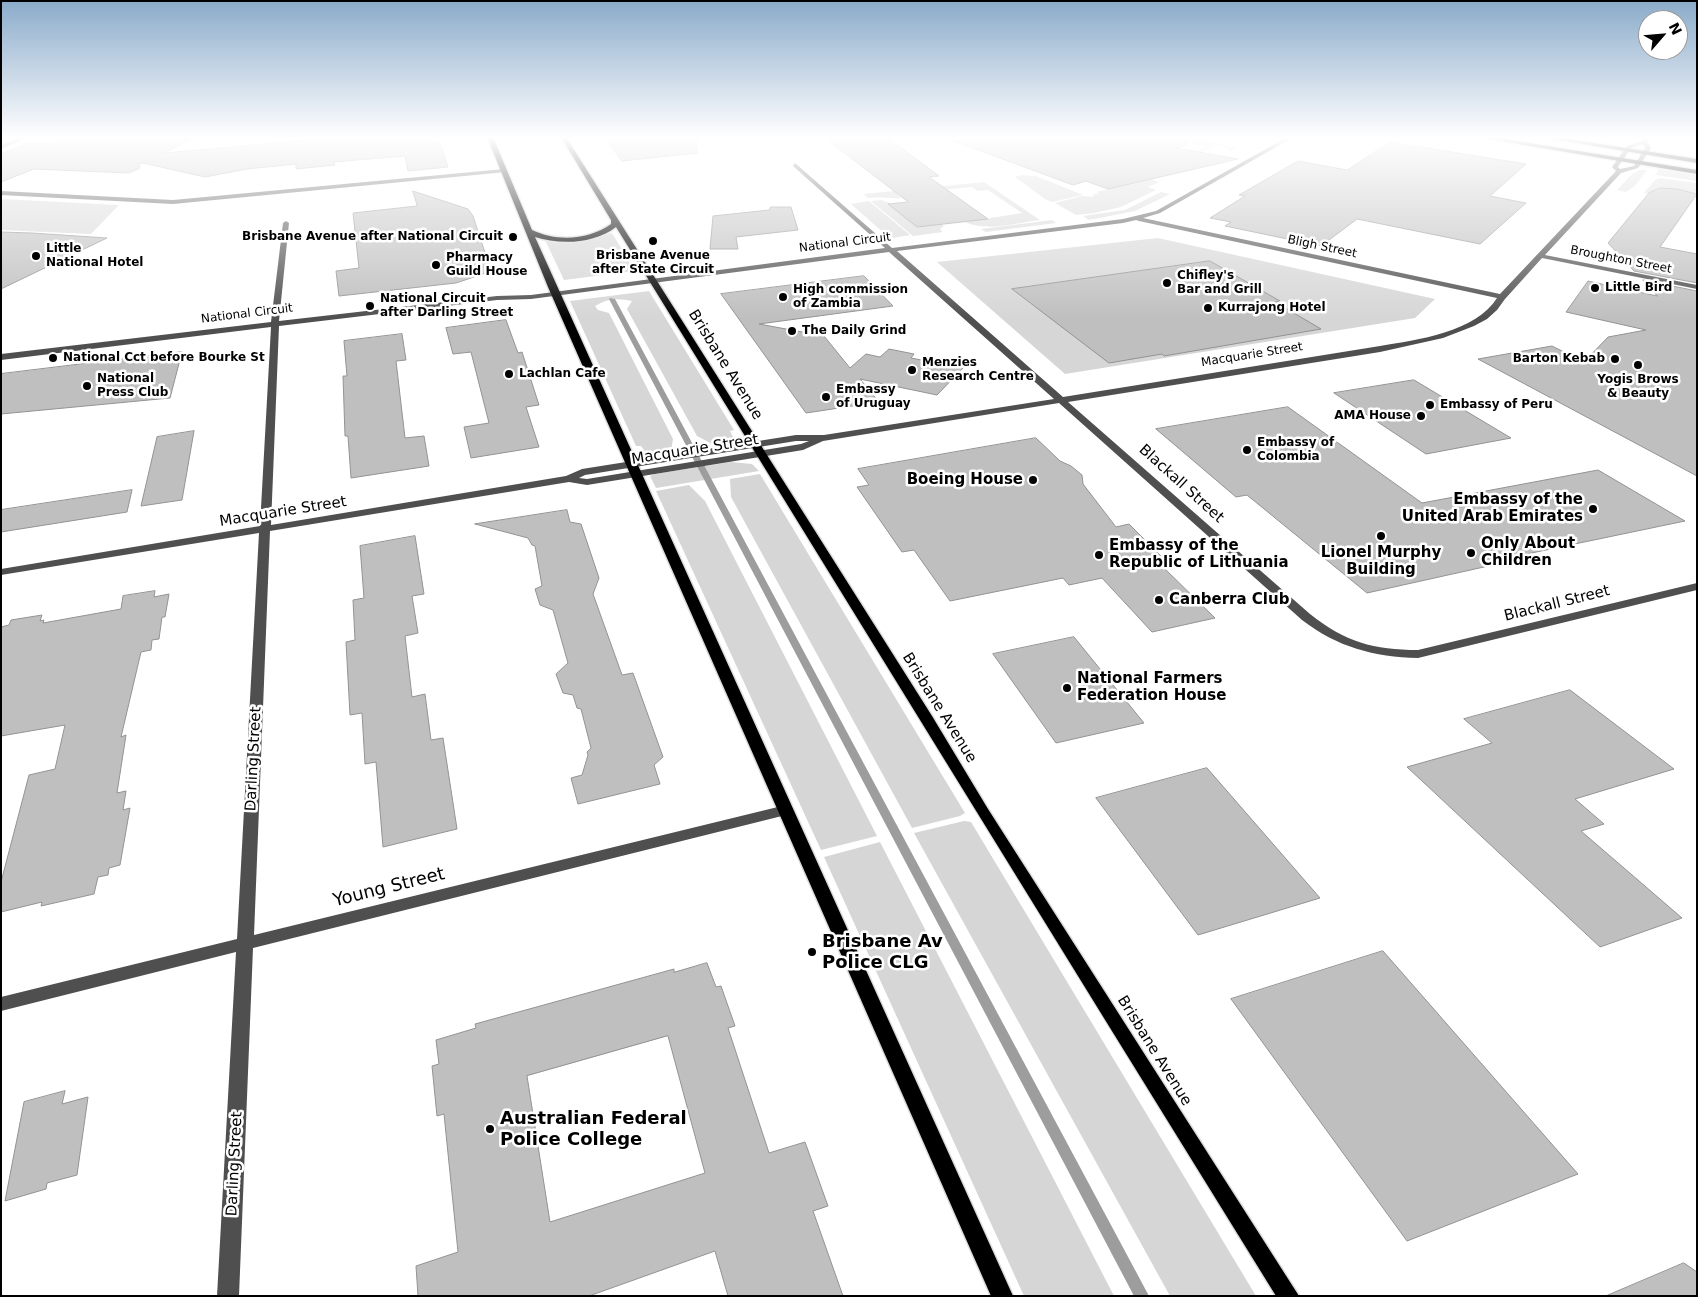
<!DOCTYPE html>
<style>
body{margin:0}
#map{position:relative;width:1698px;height:1297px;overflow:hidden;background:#fff;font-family:"DejaVu Sans",sans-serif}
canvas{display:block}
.frame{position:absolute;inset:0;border:2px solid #000;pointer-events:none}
.north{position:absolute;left:1638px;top:10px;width:50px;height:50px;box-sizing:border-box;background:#fff;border:1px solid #999;border-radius:50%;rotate:63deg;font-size:14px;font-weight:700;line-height:20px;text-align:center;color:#000}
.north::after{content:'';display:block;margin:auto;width:18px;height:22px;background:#000;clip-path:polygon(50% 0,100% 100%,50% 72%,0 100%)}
</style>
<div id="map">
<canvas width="1698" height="1297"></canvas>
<div class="frame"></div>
<div class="north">N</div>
</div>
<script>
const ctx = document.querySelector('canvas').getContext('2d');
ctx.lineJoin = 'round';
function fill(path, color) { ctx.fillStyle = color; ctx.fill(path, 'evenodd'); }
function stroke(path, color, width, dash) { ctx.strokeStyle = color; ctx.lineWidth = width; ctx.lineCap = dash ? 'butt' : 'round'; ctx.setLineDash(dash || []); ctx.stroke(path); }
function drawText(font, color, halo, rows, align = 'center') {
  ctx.font = font + ' "DejaVu Sans",sans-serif'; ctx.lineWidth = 5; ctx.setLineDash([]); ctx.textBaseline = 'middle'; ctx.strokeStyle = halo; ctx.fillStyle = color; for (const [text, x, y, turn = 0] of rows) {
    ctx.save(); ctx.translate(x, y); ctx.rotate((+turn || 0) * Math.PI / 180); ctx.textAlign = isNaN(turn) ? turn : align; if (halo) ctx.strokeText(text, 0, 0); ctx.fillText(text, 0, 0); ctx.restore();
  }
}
const green = new Path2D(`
 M 1171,137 L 1187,137 L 1238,147 L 1230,151 L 1222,146 L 1215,146 L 1184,161 L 1180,161 L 1206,147 L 1190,144 L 1194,142 Z
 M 1659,169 L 1697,175 L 1697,181 L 1655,175 Z
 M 1640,170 L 1647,170 L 1635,186 L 1626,192 L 1617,190 L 1633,173 Z
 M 1021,175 L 1036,176 L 1083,195 L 1052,202 L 1045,199 L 1015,177 Z
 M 1660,178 L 1697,183 L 1695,195 C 1684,190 1668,185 1656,190 L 1664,196 L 1644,193 L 1655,180 Z
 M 1151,179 L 1159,182 L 1148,187 L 1156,190 L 1121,207 L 1094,213 L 1076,215 L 1055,203 L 1082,196 L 1095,197 L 1092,195 L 1100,193 L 1096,192 Z
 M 984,182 L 1040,220 C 1016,223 987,232 965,222 L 1022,213 L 988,190 L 977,191 L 972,187 L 897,194 L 901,198 C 890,199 879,196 868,198 L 864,194 Z
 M 1161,192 L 1170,194 L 1135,211 L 1089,220 L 1083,216 L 1125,210 Z
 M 1,199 L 119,205 L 91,234 L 1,230 Z
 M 881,200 L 890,203 L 917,227 L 941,224 L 944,226 L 940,229 L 943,232 L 913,236 L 871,201 Z
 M 869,201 L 910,235 L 893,238 L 885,234 L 851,204 Z
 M 1052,220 L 1056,223 L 986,232 L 981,229 Z
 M 612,233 L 635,271 L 564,280 L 545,240 L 597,237 Z
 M 1158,238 L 1435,299 L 1415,318 L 1065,374 L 937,262 Z
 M 649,291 L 734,430 L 730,431 L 734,439 L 732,442 L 716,446 L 697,436 L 627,309 L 632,301 C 618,298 608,298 595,306 L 598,310 L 609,313 L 673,439 L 671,451 L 668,453 L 646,453 L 641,446 L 636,446 L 570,301 Z
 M 731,462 L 752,464 L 759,471 L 656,488 L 650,476 L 655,474 Z
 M 760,474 L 965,813 L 960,816 L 912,828 L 731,497 L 730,479 Z
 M 689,485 L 705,501 L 877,836 L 821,850 L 656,491 Z
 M 964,821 L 971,822 L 1256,1296 L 1170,1296 L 914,833 Z
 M 880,842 L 1114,1296 L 1024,1296 L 824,857 Z`);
const stream = new Path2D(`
 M 610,298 L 615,299 L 1149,1296 L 1134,1296 L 609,299 Z`);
const building = new Path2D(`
 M 69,137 L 197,137 L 164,153 L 307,140 L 307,137 L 431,137 L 433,143 L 440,143 L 448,167 L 408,171 L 405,156 L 334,162 L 335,165 L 296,169 L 296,164 L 247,169 L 205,177 L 143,163 L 139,164 L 140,168 L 129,173 L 34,169 L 1,182 L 1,154 L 28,143 L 53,144 Z
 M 605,137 L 696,137 L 697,153 L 622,161 Z
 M 824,137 L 887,137 L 939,176 L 929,177 L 988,219 L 917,227 L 888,204 L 908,202 Z
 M 951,137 L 1186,137 L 1187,145 L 1176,148 L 1238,159 L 1108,189 L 1086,181 L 1073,185 L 951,140 Z
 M 1390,142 L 1526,164 L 1490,196 L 1526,203 L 1480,244 L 1357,219 L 1321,246 L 1225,226 L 1231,222 L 1210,218 L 1245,196 L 1239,195 L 1298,161 L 1347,170 Z
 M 1660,188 L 1677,189 L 1697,194 L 1660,247 L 1697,254 L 1697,283 L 1634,271 L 1608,243 L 1649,193 Z
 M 413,191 L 468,209 L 473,216 L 490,268 L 483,274 L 456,283 L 339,296 L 336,271 L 359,268 L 353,213 L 417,206 Z
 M 771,207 L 791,207 L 798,230 L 736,237 L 738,249 L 710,249 L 713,216 L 769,210 Z
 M 1,232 L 32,233 L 107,238 L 1,289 Z
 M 1210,261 L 1280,301 L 1275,302 L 1321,329 L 1164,356 L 1162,354 L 1109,363 L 1012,289 Z
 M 864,276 L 893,306 L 759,324 L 824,336 L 850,368 L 866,354 L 880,357 L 889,349 L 914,354 L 911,358 L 963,368 L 937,395 L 860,379 L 879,402 L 806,413 L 721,294 Z
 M 1643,280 L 1697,291 L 1697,476 L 1478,359 L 1552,346 L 1584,362 L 1608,337 L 1646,330 L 1566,312 L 1588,281 L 1657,296 Z
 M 506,320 L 518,353 L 522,352 L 539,405 L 526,407 L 539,447 L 471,458 L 464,427 L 489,423 L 471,352 L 453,354 L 446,328 Z
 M 402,334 L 406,360 L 396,361 L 405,438 L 424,436 L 429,466 L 351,478 L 348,436 L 345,436 L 343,376 L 347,376 L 344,341 Z
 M 182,352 L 170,398 L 1,414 L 1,374 Z
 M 1414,380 L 1511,438 L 1426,454 L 1334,393 Z
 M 1288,407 L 1422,503 L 1598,470 L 1685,521 L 1498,560 L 1502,563 L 1367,593 L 1247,495 L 1236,497 L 1156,429 Z
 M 194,431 L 182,500 L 141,506 L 157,437 Z
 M 1036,438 L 1060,461 L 1071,466 L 1082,475 L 1083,484 L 1116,527 L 1129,524 L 1170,565 L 1162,566 L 1215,618 L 1152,632 L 1102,578 L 1069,585 L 1063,578 L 950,601 L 914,550 L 902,552 L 857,487 L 869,485 L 858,469 Z
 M 132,490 L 127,512 L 1,532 L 1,510 Z
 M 567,510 L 570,522 L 581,524 L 599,578 L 593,594 L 622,675 L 633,673 L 663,757 L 654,765 L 660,784 L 578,804 L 571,778 L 582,775 L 588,755 L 587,752 L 591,748 L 581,709 L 577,708 L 573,695 L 563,693 L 556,674 L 568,663 L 553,610 L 540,605 L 535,589 L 542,586 L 535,546 L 532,545 L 528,538 L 475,524 Z
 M 415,536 L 424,594 L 412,596 L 418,633 L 405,636 L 412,697 L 425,694 L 431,740 L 443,738 L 457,829 L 383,847 L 376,762 L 365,764 L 362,713 L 350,715 L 346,642 L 355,640 L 353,600 L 364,598 L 360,546 Z
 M 155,591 L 154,597 L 169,594 L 165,617 L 162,617 L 159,639 L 152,640 L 151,650 L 141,652 L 121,737 L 126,735 L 117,793 L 126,791 L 123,810 L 130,808 L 120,865 L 109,868 L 108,875 L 98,877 L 94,894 L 41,906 L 42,902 L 1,912 L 1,882 L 29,775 L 55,769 L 65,725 L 1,736 L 1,627 L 9,625 L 11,620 L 42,615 L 40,621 L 44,620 L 43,623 L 121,609 L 123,596 Z
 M 1074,637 L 1144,723 L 1056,743 L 993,654 Z
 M 1570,690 L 1674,769 L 1575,799 L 1604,824 L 1581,831 L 1682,918 L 1600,947 L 1407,767 L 1492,743 L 1464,719 Z
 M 1207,768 L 1320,898 L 1198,935 L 1096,798 Z
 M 1383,951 L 1578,1174 L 1407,1241 L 1231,999 Z
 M 707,963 L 716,987 L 721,986 L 735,1026 L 728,1028 L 769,1153 L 805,1142 L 828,1206 L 813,1211 L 843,1296 L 728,1296 L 715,1251 L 589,1296 L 418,1296 L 416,1266 L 458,1252 L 444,1114 L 437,1116 L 432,1066 L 439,1064 L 436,1040 L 476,1028 L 475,1024 L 674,969 L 674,972 ZM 668,1036 L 705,1173 L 550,1222 L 527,1076 Z
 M 65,1091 L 62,1104 L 88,1097 L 77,1175 L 47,1183 L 46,1189 L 5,1201 L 24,1102 Z
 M 1684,1263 L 1697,1272 L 1697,1296 L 1606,1296 Z`);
const minor = new Path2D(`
 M 21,137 L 29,137 L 1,149 L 1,145 Z
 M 1287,137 L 1294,137 L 1160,213 L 1143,218 L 1500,294 L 1616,171 L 1612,167 L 1627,146 L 1642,141 L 1645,137 L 1651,137 L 1647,142 L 1651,148 L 1638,168 L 1621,173 L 1545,255 L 1697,285 L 1697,289 L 1542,258 L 1505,299 L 1497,310 L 1487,319 L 1474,326 L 1443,338 L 1380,352 L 1068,402 L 1310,614 C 1345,642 1374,650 1418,650 L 1697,583 L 1697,590 L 1418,658 C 1374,657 1337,647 1302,620 L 1059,403 L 823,441 L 803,450 L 587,485 L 569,482 L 270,531 L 254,935 L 786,805 L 791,806 L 793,810 L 791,814 L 786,815 L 253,948 L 239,1296 L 217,1296 L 236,952 L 1,1011 L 1,997 L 237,939 L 259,533 L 1,575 L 1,569 L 260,526 L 271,327 L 1,360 L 1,354 L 271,322 L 283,223 L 286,221 L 289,223 L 279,321 L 497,296 L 531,295 L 885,248 L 793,166 L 795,163 L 892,248 L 1123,219 L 1156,211 ZM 1643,144 L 1645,148 L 1634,166 L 1620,169 L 1618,167 L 1631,148 ZM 1136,220 L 1139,221 L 1497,298 C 1476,332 1417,340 1380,346 L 1063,397 L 897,251 L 1123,223 ZM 889,252 L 1054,399 L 824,435 L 796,435 L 582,469 L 566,476 L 271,525 L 279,326 L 497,300 L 531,299 ZM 796,441 L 809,441 L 801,444 L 587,479 L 579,478 L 585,475 Z
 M 504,169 L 506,172 L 173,204 L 1,195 L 1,191 L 173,200 Z`);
const major = new Path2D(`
 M 487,137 L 493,137 L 532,230 C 557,242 589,240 611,224 L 611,220 L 561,137 L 566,137 L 932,716 L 988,809 L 1299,1296 L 1276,1296 C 1055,940 836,583 616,227 C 594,244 560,245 535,237 L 1013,1296 L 991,1296 L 548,287 Z
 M 1476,137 L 1492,137 L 1697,170 L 1697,174 Z
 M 1540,137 L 1556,137 L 1697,159 L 1697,163 Z`);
const markers = [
 [513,237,5,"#000"],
 [653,241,5,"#000"],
 [36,256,5,"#000"],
 [436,265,5,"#000"],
 [1167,283,5,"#000"],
 [1595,288,5,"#000"],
 [783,297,5,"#000"],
 [370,306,5,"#000"],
 [1208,308,5,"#000"],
 [792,331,5,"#000"],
 [53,358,5,"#000"],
 [1615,359,5,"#000"],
 [1638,365,5,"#000"],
 [912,370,5,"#000"],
 [509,374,5,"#000"],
 [87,386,5,"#000"],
 [826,397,5,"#000"],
 [1430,405,5,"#000"],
 [1421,416,5,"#000"],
 [1247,450,5,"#000"],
 [1033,480,5,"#000"],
 [1593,509,5,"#000"],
 [1381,536,5,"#000"],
 [1471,553,5,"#000"],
 [1099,555,5,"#000"],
 [1159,600,5,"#000"],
 [1067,688,5,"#000"],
 [812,952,5,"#000"],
 [490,1129,5,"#000"]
];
const farPoinames = [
 ["Brisbane Avenue after National Circuit",503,237,"right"],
 ["Little",46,249],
 ["National Hotel",46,263],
 ["Brisbane Avenue",653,256,"center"],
 ["after State Circuit",653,270,"center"],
 ["Pharmacy",446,258],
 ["Guild House",446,272],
 ["Chifley's",1177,276],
 ["Bar and Grill",1177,290],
 ["Little Bird",1605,288],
 ["High commission",793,290],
 ["of Zambia",793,304],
 ["National Circuit",380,299],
 ["after Darling Street",380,313],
 ["Kurrajong Hotel",1218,308],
 ["The Daily Grind",802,331],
 ["National Cct before Bourke St",63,358],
 ["Barton Kebab",1605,359,"right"],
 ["Menzies",922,363],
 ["Research Centre",922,377],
 ["Lachlan Cafe",519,374],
 ["National",97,379],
 ["Press Club",97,393],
 ["Yogis Brows",1638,380,"center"],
 ["& Beauty",1638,394,"center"],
 ["Embassy",836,390],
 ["of Uruguay",836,404],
 ["Embassy of Peru",1440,405],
 ["AMA House",1411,416,"right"],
 ["Embassy of",1257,443],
 ["Colombia",1257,457]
];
const farStreetnames = [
 ["National Circuit",845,243,-7],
 ["Bligh Street",1322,247,12],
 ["Broughton Street",1621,260,11],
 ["National Circuit",247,314,-7],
 ["Macquarie Street",1252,355,-9]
];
const streetNames = [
 ["Brisbane Avenue",725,365,58],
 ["Macquarie Street",695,450,-9],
 ["Blackall Street",1181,484,42],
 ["Macquarie Street",283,512,-9],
 ["Blackall Street",1557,604,-14],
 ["Brisbane Avenue",939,708,58],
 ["Darling Street",254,759,-87],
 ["Brisbane Avenue",1154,1051,58],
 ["Darling Street",235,1164,-87]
];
const poiNames = [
 ["Boeing House",1023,480,"right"],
 ["Embassy of the",1583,500,"right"],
 ["United Arab Emirates",1583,517,"right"],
 ["Only About",1481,544],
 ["Children",1481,561],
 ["Embassy of the",1109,546],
 ["Republic of Lithuania",1109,563],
 ["Lionel Murphy",1381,553,"center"],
 ["Building",1381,570,"center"],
 ["Canberra Club",1169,600],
 ["National Farmers",1077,679],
 ["Federation House",1077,696]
];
const nearStreetnames = [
 ["Young Street",389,888,-14]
];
const nearPoinames = [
 ["Brisbane Av",822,942],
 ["Police CLG",822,963],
 ["Australian Federal",500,1119],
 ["Police College",500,1140]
];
fill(green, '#d6d6d6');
fill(stream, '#9d9d9d');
fill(building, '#bfbfbf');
stroke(building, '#939393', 1);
stroke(major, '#dbdbdb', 3);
fill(minor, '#4f4f4f');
fill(major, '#000');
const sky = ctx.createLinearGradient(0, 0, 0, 319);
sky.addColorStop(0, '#8aabca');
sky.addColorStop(0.43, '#fff');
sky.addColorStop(1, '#ffffff00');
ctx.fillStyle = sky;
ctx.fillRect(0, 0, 1698, 319);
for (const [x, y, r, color] of markers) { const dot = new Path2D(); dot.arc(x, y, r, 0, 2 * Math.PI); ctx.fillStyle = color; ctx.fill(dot); stroke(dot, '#fff', 2); }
drawText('bold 12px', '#000', '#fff', farPoinames, 'left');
drawText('12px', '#000', '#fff', farStreetnames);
drawText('15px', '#000', '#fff', streetNames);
drawText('bold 15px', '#000', '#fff', poiNames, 'left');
drawText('18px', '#000', '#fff', nearStreetnames);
drawText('bold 18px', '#000', '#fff', nearPoinames, 'left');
</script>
